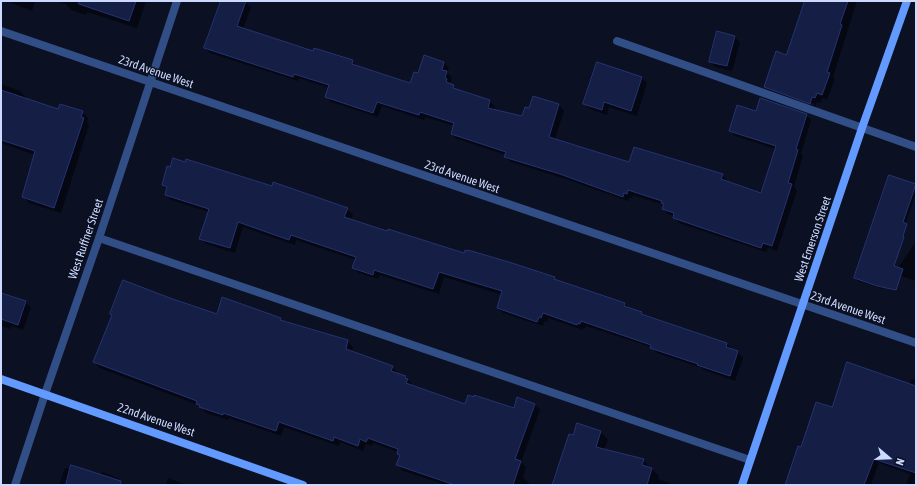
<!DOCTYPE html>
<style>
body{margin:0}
#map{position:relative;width:917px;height:486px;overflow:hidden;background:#0b1022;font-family:"Asap Condensed",sans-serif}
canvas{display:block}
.frame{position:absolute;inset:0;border:2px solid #ccdaff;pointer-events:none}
.north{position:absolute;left:869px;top:438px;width:40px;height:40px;-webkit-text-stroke:3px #0b1022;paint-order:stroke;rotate:109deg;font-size:11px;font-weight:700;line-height:16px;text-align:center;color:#ccdaff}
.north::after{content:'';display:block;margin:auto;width:14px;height:18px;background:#ccdaff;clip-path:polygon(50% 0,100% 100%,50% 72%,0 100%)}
</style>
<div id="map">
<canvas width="917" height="486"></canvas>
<div class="frame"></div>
<div class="north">N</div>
</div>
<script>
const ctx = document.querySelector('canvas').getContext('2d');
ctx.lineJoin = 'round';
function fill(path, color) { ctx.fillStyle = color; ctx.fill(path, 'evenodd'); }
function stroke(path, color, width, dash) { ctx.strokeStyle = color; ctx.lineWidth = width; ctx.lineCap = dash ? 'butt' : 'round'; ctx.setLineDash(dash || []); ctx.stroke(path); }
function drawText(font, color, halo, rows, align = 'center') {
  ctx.font = font + ' "Asap Condensed",sans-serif'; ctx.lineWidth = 3; ctx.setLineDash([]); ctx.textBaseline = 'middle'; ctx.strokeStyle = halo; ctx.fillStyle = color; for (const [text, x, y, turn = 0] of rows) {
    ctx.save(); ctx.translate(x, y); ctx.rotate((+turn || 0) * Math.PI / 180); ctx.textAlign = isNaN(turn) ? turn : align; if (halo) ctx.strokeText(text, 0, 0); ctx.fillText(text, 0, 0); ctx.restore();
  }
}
const shadow = new Path2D(`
 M 6,1 L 35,1 L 32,11 Z
 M 56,1 L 146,1 L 137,28 L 87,12 L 86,15 L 71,10 L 66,4 Z
 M 222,1 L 243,1 L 251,7 L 243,29 L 313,52 L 352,61 L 358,67 L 411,85 L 419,74 L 443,62 L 449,68 L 447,73 L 452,77 L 450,83 L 458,91 L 490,101 L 495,107 L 494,110 L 522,117 L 529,109 L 533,97 L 559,105 L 564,111 L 555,139 L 629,164 L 722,174 L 727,180 L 727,182 L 761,194 L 776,149 L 735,136 L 730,131 L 757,112 L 806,115 L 811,120 L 801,154 L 803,156 L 794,187 L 797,191 L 777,251 L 768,248 L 766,252 L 679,223 L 674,217 L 674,216 L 668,214 L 663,209 L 664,205 L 633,195 L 632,198 L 629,198 L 628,201 L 566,179 L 511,162 L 505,156 L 506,155 L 457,139 L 452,134 L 455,126 L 425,117 L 424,120 L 382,106 L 378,117 L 331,102 L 326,96 L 329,88 L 299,78 L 298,81 L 210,53 L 205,48 Z
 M 806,1 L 857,1 L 833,77 L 835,79 L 827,100 L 822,98 L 821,103 L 817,102 L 815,108 L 770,92 L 765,87 L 787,56 ZM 770,88 L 815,104 L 814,106 L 770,90 Z
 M 718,32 L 735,37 L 740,43 L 732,71 L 715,67 L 710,62 Z
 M 642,78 L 647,83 L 637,116 L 609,107 L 607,115 L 590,109 L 584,104 Z
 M 1,84 L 20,91 L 26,97 L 25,99 L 58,110 L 82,112 L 88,118 L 87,123 L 89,125 L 61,213 L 29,203 L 23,196 L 35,155 L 1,143 Z
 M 163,185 L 347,209 L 353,215 L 350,220 L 465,255 L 554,278 L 557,281 L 625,304 L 630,309 L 641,313 L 644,315 L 727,344 L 732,349 L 732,350 L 738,352 L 743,358 L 735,381 L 704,370 L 702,368 L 657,353 L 651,347 L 586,326 L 585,328 L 583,328 L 583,330 L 548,318 L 547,322 L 544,321 L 543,326 L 503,313 L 498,308 L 502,295 L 444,277 L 439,294 L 380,275 L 378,279 L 359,273 L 353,268 L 356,260 L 296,240 L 295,245 L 243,227 L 235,253 L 206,244 L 200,238 L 209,212 L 171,200 L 166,194 L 167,190 Z
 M 915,185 L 916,193 L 883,289 L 858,281 L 855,278 Z
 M 916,241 L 916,281 L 901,276 L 896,271 Z
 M 1,245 L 3,247 L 1,254 Z
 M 1,294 L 25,302 L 31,308 L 23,330 L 12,326 L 10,329 L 1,326 Z
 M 170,299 L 217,315 L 280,319 L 283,322 L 347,341 L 353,347 L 352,352 L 392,367 L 398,373 L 397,374 L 406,376 L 413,386 L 466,405 L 514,409 L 535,405 L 540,410 L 521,462 L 526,467 L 523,477 L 529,483 L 528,485 L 446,485 L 403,471 L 397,465 L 401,456 L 398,454 L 398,452 L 373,443 L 372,446 L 366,444 L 363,451 L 340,442 L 339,446 L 284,427 L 281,436 L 229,418 L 228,420 L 206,413 L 198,405 L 100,368 L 94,362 Z
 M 911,379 L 916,380 L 916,485 L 906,485 L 910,474 L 879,463 L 871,485 L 786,485 L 802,448 L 833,408 L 909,385 Z
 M 577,425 L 601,432 L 608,440 L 604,450 L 643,460 L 659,476 L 658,479 L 675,485 L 551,485 L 556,470 L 558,470 L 574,437 Z
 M 65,468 L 101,475 L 102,472 L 118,478 L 125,485 L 59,485 Z
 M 168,478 L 187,485 L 166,485 Z`);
const building = new Path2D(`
 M 79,1 L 136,1 L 129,21 L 79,4 Z
 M 221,1 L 246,1 L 237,26 L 313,51 L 314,48 L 353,60 L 352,64 L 410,83 L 414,72 L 418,73 L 424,55 L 444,62 L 442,70 L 447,71 L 445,78 L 447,79 L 446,82 L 454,85 L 453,88 L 490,100 L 488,108 L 522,116 L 525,107 L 529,108 L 533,96 L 559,104 L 549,137 L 629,162 L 634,147 L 723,174 L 721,179 L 761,193 L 776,146 L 729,131 L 737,105 L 756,111 L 760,98 L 807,114 L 796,149 L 798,150 L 788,183 L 792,184 L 772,246 L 763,243 L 761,248 L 673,218 L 674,213 L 662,209 L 664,204 L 661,203 L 662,201 L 628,190 L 627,194 L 624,193 L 623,197 L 560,174 L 504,157 L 506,152 L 451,134 L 454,123 L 420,112 L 419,115 L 377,102 L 373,113 L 325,97 L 329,85 L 294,74 L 293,77 L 204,48 Z
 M 805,1 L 848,1 L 840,24 L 842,25 L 827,72 L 830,73 L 822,95 L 817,93 L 815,98 L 812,97 L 810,104 L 764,87 L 776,51 L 786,55 Z
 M 717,31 L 735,36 L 727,66 L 709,62 Z
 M 597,62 L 642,77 L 631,111 L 604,102 L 602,110 L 583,104 Z
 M 1,90 L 58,109 L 60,104 L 83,111 L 81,117 L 84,118 L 54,208 L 22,197 L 35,151 L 1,140 Z
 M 173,158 L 185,162 L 186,159 L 272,186 L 273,182 L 348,208 L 344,217 L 387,231 L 388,229 L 464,253 L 465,250 L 468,251 L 468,250 L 512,263 L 555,277 L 554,279 L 625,303 L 624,306 L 642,312 L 641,314 L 727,343 L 726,347 L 738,351 L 730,376 L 697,365 L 698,364 L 650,348 L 651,345 L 581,321 L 580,324 L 578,323 L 577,325 L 543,313 L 541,318 L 539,317 L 537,322 L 497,308 L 502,291 L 439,272 L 433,289 L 374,270 L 373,275 L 352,268 L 356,257 L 291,235 L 289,240 L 238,222 L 230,248 L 199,239 L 209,209 L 165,195 L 167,187 L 162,185 L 167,166 L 170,167 Z
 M 889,175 L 916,184 L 903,222 L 907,224 L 903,236 L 904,237 L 894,266 L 903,269 L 896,290 L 877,286 L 854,278 Z
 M 123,280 L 170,298 L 217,314 L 222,297 L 281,318 L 280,320 L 348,340 L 346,349 L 393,366 L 391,371 L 406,376 L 405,378 L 408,379 L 406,383 L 465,404 L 468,395 L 474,397 L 474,395 L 514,408 L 517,397 L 535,404 L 515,459 L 521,461 L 513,485 L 455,485 L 396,465 L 400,455 L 397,454 L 398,449 L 368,438 L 366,442 L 360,439 L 358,446 L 334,437 L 333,441 L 279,422 L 276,431 L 223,413 L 223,415 L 199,407 L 200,405 L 196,404 L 197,401 L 93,362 L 112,315 L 110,314 Z
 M 1,293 L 26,301 L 18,325 L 1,319 Z
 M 847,362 L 916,386 L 916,473 L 874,459 L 864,485 L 785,485 L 798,446 L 801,447 L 816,402 L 832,407 Z
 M 577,423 L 601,431 L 596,447 L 644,459 L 642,465 L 652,468 L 647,485 L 552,485 L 569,434 L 573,435 Z
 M 71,465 L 121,481 L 121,485 L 66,485 Z`);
const lane = new Path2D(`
 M 617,41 L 916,147
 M 99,238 L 750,460`);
const street = new Path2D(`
 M 1,31 L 916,343
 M 15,485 L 45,394 L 99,238 L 177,1`);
const secondary = new Path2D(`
 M 1,379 L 303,485
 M 742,485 L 862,128 L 907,1`);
const streetNames = [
 ["23rd Avenue West",156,72,19],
 ["23rd Avenue West",462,177,19],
 ["West Ruffner Street",86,239,-71],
 ["West Emerson Street",813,239,-71],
 ["23rd Avenue West",848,308,19],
 ["22nd Avenue West",156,420,19]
];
fill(shadow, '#0007');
fill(building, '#151e45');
stroke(building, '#253373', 1);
stroke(lane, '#324e86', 8);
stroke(street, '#324e86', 8);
stroke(secondary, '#639aff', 8);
drawText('12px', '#ccdaff', '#0b1022', streetNames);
</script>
